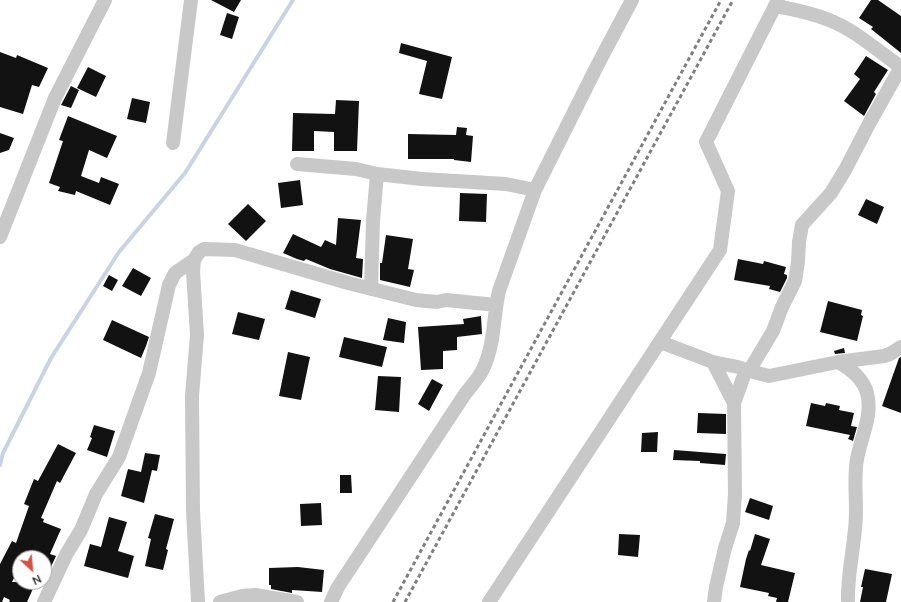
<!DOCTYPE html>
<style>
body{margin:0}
#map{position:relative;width:901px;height:602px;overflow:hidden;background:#fff;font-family:Lato,sans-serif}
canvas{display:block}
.north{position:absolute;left:12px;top:550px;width:40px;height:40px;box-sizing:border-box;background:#fff;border:1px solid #aaa;border-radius:50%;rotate:154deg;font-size:11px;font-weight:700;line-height:16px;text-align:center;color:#2b2b2b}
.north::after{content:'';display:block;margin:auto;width:14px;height:18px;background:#d05240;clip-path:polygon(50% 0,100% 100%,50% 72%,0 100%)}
</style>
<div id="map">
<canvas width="901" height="602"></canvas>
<div class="north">N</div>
</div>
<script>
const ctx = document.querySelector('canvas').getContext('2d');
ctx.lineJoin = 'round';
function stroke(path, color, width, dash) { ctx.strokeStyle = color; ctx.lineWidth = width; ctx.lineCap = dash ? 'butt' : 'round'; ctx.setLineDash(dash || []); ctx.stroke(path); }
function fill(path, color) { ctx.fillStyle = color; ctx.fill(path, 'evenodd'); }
const stream = new Path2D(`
 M 0,465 L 3,453 L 51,358 L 119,252 L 185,173 L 293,0`);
const building = new Path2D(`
 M 211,0 L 241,0 L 234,12 Z
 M 871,0 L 878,0 L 901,16 L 901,53 L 871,29 L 873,27 L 859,18 Z
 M 227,13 L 239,17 L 232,39 L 220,35 Z
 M 401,43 L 452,57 L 442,99 L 419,94 L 427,61 L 399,53 Z
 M 0,52 L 16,58 L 17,55 L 48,68 L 39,87 L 32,85 L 23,114 L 0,107 Z
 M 866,56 L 888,70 L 874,92 L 876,94 L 864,116 L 844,101 L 860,79 L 854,74 Z
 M 88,67 L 106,76 L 96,97 L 77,88 Z
 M 71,86 L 79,90 L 71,108 L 61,105 Z
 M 132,98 L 150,102 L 146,123 L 127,119 Z
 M 336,100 L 359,101 L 357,151 L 334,151 L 334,132 L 314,131 L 314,151 L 292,151 L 293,113 L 335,114 Z
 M 68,116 L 117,136 L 107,158 L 89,150 L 81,176 L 99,183 L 101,177 L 119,184 L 110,205 L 76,191 L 75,195 L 58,191 L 60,187 L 49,183 L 63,141 L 59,140 Z
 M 457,127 L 467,128 L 466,135 L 473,136 L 471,162 L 454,160 L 454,159 L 408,159 L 408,134 L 456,135 Z
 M 0,133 L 14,138 L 9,150 L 0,153 Z
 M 300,180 L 303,205 L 281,208 L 278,183 Z
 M 460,193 L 487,194 L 486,222 L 459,221 Z
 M 866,199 L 884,207 L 877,224 L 858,215 Z
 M 248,204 L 266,221 L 246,241 L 228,224 Z
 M 338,218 L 361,220 L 356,258 L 363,259 L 362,278 L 330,269 L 306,259 L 304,261 L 297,259 L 283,253 L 293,234 L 321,247 L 325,240 L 336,245 Z
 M 386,235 L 413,239 L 408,269 L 414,270 L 410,287 L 380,280 L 380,263 L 382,263 Z
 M 738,259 L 763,264 L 764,261 L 786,267 L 784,274 L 787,275 L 787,278 L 780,292 L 769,289 L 770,286 L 734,280 Z
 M 133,268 L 151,278 L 141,296 L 122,286 Z
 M 109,275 L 118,280 L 112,291 L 103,286 Z
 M 291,290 L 321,299 L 315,318 L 285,309 Z
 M 828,301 L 862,310 L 861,315 L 863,316 L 857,341 L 820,332 Z
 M 238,312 L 265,319 L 259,340 L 232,334 Z
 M 481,316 L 482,334 L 457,337 L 457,350 L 443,351 L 443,369 L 421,370 L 418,327 L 464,324 L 463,319 Z
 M 388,318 L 406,322 L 404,343 L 383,340 Z
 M 112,320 L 149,337 L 146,346 L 141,358 L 103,340 Z
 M 344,337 L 387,347 L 382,367 L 339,357 Z
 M 844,348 L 845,353 L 835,354 L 834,351 Z
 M 288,352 L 310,357 L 301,400 L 279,396 Z
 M 901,357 L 901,413 L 882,406 L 899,358 Z
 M 378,376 L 401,377 L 399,412 L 375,410 Z
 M 432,379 L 443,385 L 429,411 L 418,404 Z
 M 811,403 L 825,406 L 826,403 L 840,406 L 839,410 L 854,413 L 851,426 L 857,427 L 853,441 L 848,439 L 850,435 L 806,426 Z
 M 698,413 L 726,414 L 726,434 L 697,433 Z
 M 94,425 L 115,431 L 107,457 L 87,450 L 92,438 L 90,437 Z
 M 658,432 L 657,452 L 641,452 L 642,433 Z
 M 58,444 L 76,453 L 60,483 L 57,481 L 41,518 L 44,519 L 43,522 L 61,529 L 50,554 L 56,556 L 44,582 L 44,558 L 20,558 L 20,566 L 12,582 L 36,582 L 27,602 L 9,602 L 10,600 L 4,597 L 2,602 L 0,602 L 0,564 L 12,541 L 16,543 L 29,506 L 24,504 L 34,479 L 38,481 Z
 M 674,450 L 726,454 L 725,465 L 700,463 L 700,461 L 673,460 Z
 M 145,453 L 160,455 L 157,471 L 152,470 L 144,503 L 121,496 L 128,469 L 141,472 Z
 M 340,475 L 351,475 L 352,493 L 340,493 Z
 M 750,498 L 773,506 L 769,520 L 745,512 Z
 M 321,503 L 322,525 L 301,526 L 300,504 Z
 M 155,514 L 174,519 L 166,549 L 168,550 L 163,570 L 145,566 L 151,539 L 148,538 Z
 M 109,517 L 127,522 L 118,551 L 134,556 L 128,578 L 84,566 L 90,544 L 101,547 Z
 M 619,534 L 640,535 L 638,557 L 618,555 Z
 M 755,534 L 770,539 L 761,565 L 795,573 L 788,602 L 776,602 L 777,598 L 768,596 L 769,593 L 740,587 L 746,559 L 749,550 L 750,551 Z
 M 298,567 L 324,570 L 322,592 L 292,590 L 292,593 L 271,589 L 271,585 L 269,585 L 269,568 Z
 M 865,569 L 892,574 L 886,602 L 860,602 L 863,587 L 861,587 Z`);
const street = new Path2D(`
 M 775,6 C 793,9 812,13 829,20 C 855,30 878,51 901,67
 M 173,143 L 191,0
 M 297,164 L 356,169 L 377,174 L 422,179 L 506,184 L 535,190
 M 0,237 L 55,98 L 105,0
 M 371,289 L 373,221 L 377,174
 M 660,342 L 713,362 L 738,367 L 746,370 L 734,403 L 735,494 L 733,523 L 725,548 L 716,587 L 714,602
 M 713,362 L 734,403
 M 838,362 C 851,369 863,378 867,393 C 873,415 861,437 857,459 C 853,481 858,506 855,529 C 853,553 847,578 848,602
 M 746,370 L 769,376 L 838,362 L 884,356 L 890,354 L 901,347
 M 749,371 L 773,331 L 782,307 L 795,281 L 798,262 L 799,242 L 802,225 L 831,193 L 845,170 L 870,122 L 901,67
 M 44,602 L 67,553 L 81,530 L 96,494 L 119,457 L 149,373 L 169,285 L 175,273 L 194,260
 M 198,602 L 193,511 L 192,396 L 197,335 L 193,271 L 194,260 L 199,252 L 204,249 L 235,250 L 348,283 L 416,300 L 437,302 L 446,300 L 496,305
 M 220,602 L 242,596 L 255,595 L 297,602
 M 331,602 L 338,587 L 465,394 C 471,386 479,378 483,369 C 495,344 493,317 499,291 L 535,190 L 598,64 L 632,0
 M 489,602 L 720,250 L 728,191 L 706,142 L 778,0`);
const rail = new Path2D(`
 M 393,602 L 721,0
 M 405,602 L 733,0`);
stroke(stream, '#c8d4e6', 4);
fill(building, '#121212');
stroke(street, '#c8c8c8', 14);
stroke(rail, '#808080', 3, [4, 3]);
</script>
